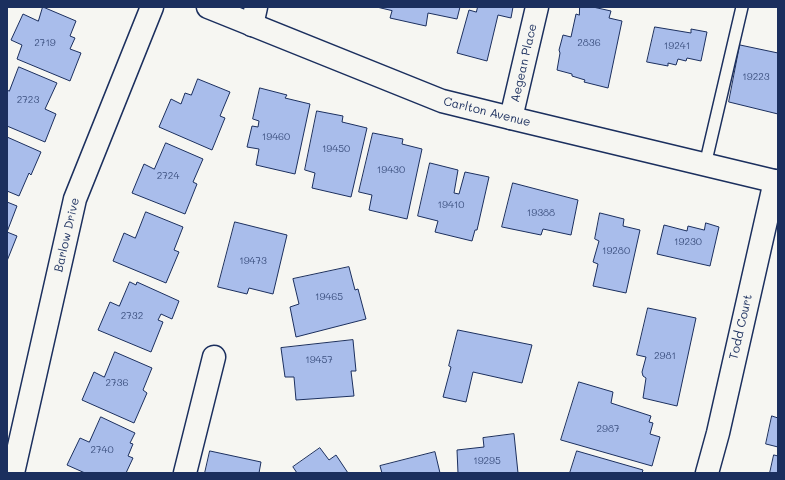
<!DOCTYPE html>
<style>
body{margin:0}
#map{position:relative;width:785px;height:480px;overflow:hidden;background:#f6f6f2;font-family:Mali,sans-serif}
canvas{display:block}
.frame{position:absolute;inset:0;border:8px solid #1b2f5e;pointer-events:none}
</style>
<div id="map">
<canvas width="785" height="480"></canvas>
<div class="frame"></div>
</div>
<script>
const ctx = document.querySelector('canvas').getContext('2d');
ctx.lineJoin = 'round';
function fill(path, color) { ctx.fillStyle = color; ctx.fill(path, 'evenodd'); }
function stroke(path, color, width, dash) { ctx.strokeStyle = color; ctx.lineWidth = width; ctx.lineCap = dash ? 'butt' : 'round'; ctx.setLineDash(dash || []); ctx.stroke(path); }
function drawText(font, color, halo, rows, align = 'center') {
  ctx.font = font + ' Mali,sans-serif'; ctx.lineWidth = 3.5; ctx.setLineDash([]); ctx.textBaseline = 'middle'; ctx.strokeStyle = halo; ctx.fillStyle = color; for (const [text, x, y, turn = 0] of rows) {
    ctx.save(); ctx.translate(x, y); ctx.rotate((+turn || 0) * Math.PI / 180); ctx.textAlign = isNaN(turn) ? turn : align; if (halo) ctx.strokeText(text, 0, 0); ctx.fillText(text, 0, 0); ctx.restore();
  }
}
const building = new Path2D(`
 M 43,7 L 76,21 L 70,36 L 75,38 L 70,49 L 81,53 L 70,81 L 17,59 L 22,45 L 11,40 L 23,14 L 38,21 Z
 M 377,7 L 460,7 L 457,19 L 428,13 L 426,26 L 390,18 L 392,11 Z
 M 478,7 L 513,7 L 511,18 L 498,15 L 487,61 L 457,53 L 469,10 L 476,12 Z
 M 580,7 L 593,7 L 611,11 L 609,18 L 622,21 L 608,88 L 584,82 L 585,80 L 572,76 L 572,74 L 557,70 L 560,53 L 559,50 L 563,35 L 571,37 L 576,14 L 579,15 Z
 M 655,27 L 691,33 L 691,29 L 707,32 L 701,61 L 687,58 L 686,61 L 678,59 L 676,65 L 668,63 L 668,66 L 647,62 Z
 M 740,45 L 778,53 L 778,114 L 729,102 Z
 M 19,67 L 57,83 L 45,109 L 56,114 L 45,142 L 7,126 L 7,90 L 9,91 Z
 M 198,79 L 230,92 L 220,116 L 225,118 L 212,150 L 159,127 L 171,99 L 181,104 L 185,93 L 191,95 Z
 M 260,88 L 287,95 L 285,98 L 310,104 L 295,174 L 256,165 L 259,149 L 247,147 L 252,126 L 258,127 L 259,121 L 253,119 Z
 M 317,111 L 343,116 L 342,122 L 367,128 L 351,197 L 312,188 L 315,173 L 305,170 Z
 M 373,133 L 403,139 L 402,144 L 422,149 L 407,219 L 369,210 L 372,195 L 359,192 Z
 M 7,137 L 41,152 L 31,175 L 29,173 L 19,196 L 7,191 Z
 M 166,143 L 203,159 L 193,182 L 197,184 L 185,214 L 132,193 L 144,164 L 154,169 Z
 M 430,163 L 458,170 L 454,193 L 459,194 L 465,172 L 489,177 L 477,230 L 475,230 L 472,241 L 435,232 L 438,221 L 418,216 Z
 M 513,183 L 578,200 L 571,235 L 543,229 L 541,235 L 502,227 Z
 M 7,202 L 17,206 L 7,232 L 17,236 L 7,261 Z
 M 146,212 L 183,227 L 174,250 L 179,252 L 166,283 L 113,261 L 124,233 L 135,238 Z
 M 600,213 L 624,219 L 623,226 L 640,230 L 626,293 L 593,286 L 598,264 L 593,262 L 599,241 L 595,239 Z
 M 235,222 L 287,235 L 273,294 L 249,288 L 247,294 L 218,287 Z
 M 706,223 L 719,227 L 710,266 L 657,254 L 664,225 L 687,231 L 688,226 L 704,230 Z
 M 349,267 L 355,290 L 358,289 L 366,319 L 296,337 L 290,307 L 299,304 L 293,279 Z
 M 130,282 L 136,285 L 137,282 L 179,301 L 172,319 L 161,314 L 158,320 L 163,322 L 151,352 L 98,330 L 110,302 L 119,306 Z
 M 648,308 L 696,318 L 677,406 L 643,398 L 646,378 L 643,376 L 642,372 L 646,357 L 637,355 Z
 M 458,330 L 532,345 L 522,383 L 473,372 L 466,402 L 443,397 L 451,367 L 449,366 Z
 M 353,340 L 356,371 L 351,371 L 354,396 L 296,400 L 294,377 L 285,377 L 281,348 Z
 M 115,352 L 152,368 L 143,390 L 147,393 L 134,423 L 82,400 L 94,372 L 104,377 Z
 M 579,382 L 613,392 L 611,403 L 651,416 L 649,422 L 653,423 L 650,434 L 660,437 L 652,466 L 561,440 Z
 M 772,416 L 778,418 L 778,447 L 766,444 Z
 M 101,417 L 135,433 L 130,443 L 133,444 L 128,456 L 133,458 L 126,473 L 85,473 L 67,465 L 80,438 L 89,442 Z
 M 514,434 L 518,473 L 458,473 L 457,450 L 484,447 L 483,438 Z
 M 320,448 L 329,460 L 336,455 L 348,473 L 297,473 L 293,467 Z
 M 210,451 L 261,462 L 259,473 L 205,473 Z
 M 577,451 L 643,470 L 642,473 L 570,473 Z
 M 435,452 L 440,473 L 382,473 L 380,466 Z
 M 774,455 L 778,456 L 778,473 L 770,473 Z`);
const lane = new Path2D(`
 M 705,165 L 742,7`);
const street = new Path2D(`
 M 252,25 L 256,7
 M 511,118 L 537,7
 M 13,473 L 75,199 L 152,7
 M 185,473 L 214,357
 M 707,473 L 718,433 L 775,181`);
const secondary = new Path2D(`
 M 208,7 L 442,101 L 511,118 L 778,182`);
const numberNames = [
 ["2719",45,43],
 ["2836",589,43],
 ["19241",677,46],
 ["19223",756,77],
 ["2723",28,100],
 ["19460",276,137],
 ["19450",336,149],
 ["19430",391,170],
 ["2724",168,176],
 ["19410",451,205],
 ["19388",541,213],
 ["19230",688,242],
 ["19280",616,251],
 ["19473",253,261],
 ["19465",329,297],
 ["2732",132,316],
 ["2981",665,356],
 ["19457",319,360],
 ["2736",117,383],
 ["2987",608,429],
 ["2740",102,450],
 ["19295",487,461]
];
const streetNames = [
 ["Aegean Place",524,63,-77],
 ["Carlton Avenue",487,112,14],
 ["Barlow Drive",67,235,-77],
 ["Todd Court",741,327,-77]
];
fill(building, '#a9bdeb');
stroke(building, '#1b2f5e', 1);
stroke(lane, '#1b2f5e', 14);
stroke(street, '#1b2f5e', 25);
stroke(secondary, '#1b2f5e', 25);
stroke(lane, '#f6f6f2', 11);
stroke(street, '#f6f6f2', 22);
stroke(secondary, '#f6f6f2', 22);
drawText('10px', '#3e5281', null, numberNames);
drawText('12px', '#1b2f5e', '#f6f6f2', streetNames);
</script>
